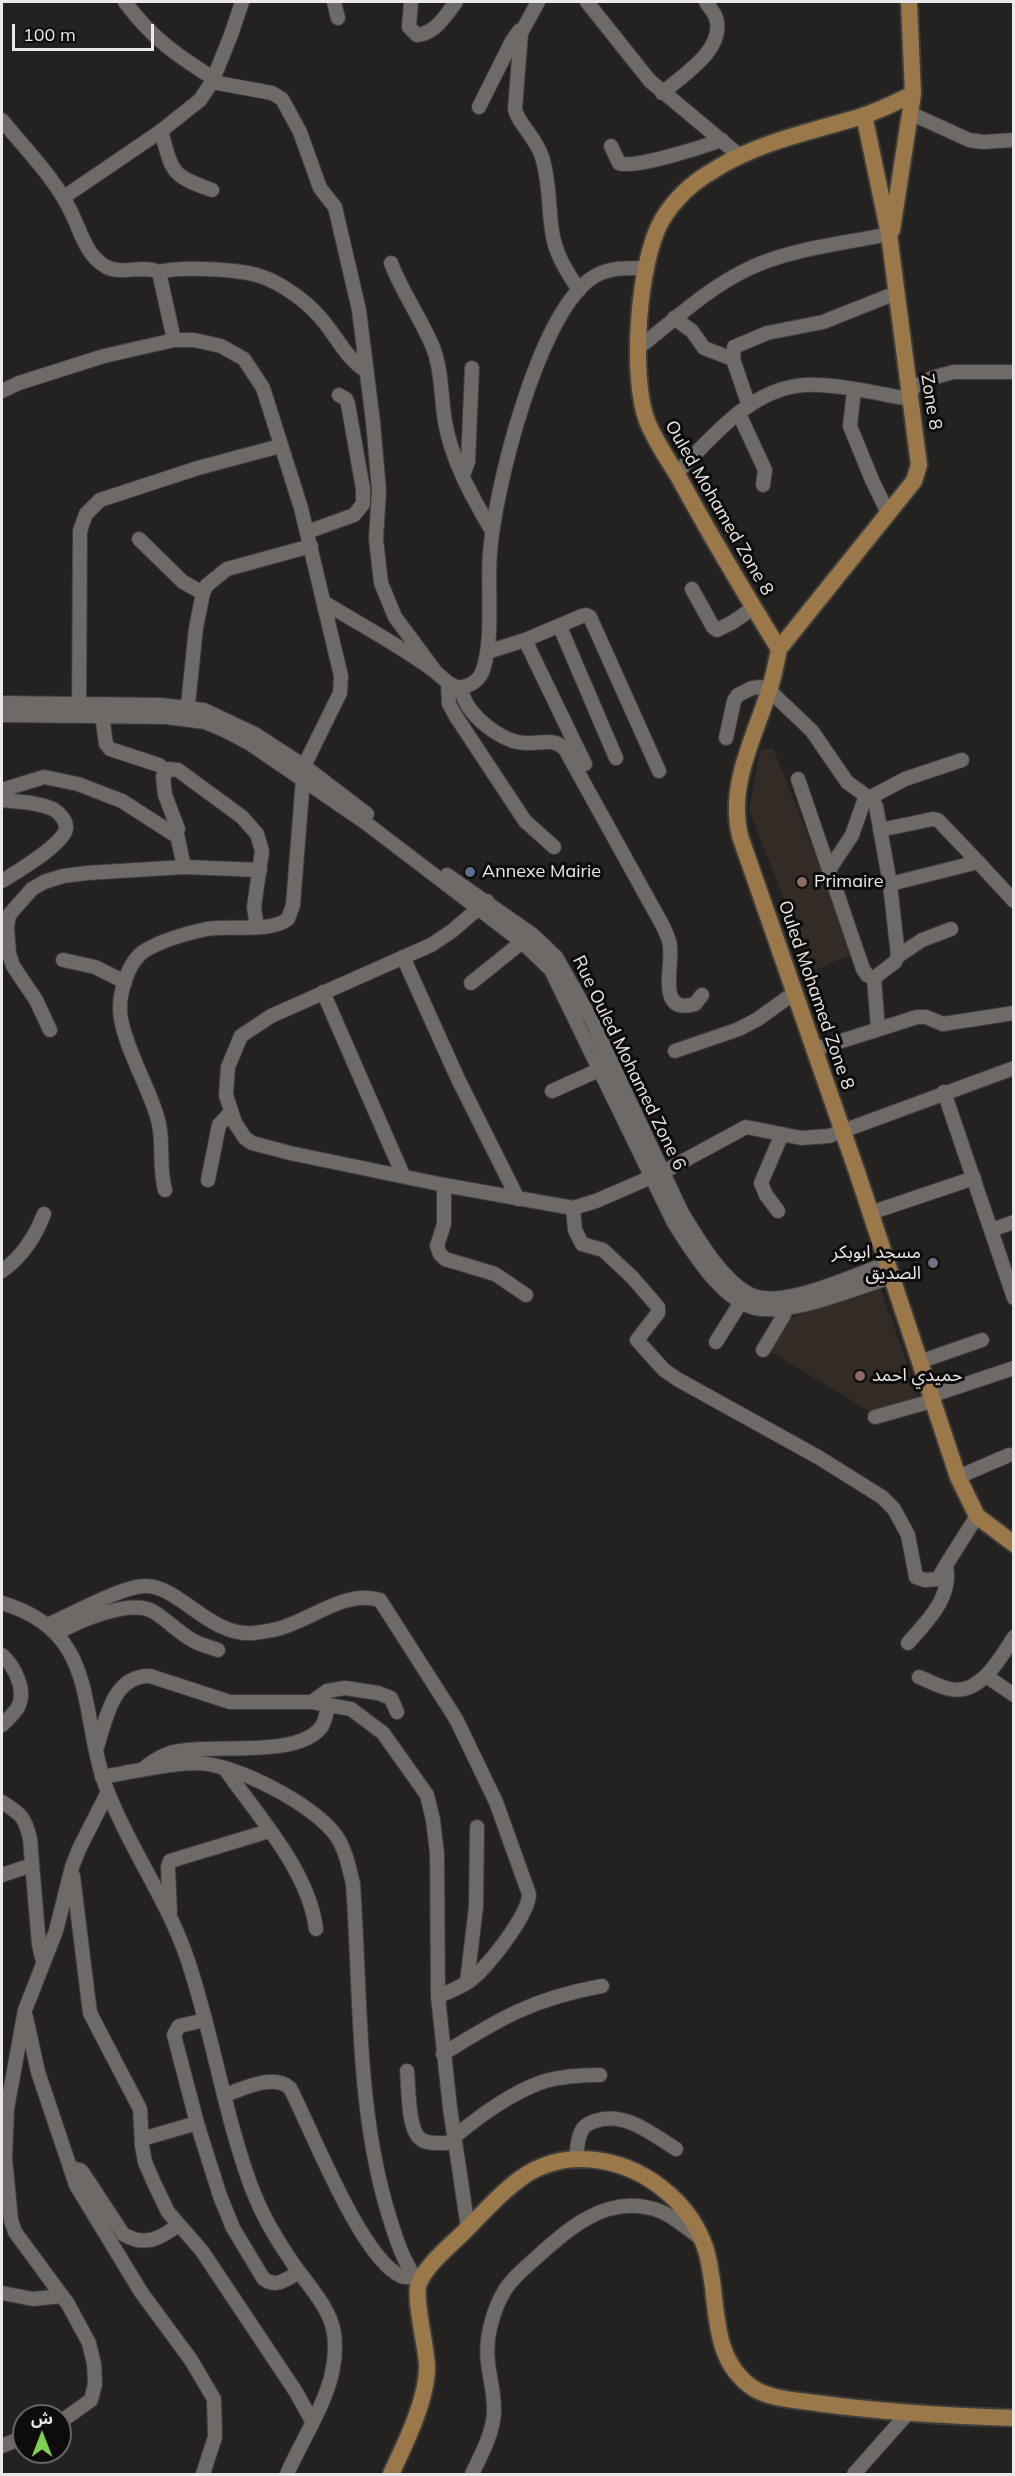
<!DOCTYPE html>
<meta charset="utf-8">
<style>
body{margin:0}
#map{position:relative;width:1015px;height:2476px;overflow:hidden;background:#242220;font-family:Mulish,"Noto Sans Arabic",sans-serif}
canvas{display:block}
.frame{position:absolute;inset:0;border:3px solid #eae9e7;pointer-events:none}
.north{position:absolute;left:12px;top:2404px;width:60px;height:60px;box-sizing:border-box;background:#0d0c0b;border:2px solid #656463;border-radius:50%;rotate:0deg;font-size:16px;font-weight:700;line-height:24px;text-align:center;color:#eae9e7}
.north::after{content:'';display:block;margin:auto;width:21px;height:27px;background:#80d051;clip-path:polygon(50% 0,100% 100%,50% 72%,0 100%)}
.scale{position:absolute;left:12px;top:24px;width:142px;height:27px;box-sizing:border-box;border:3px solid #eae9e7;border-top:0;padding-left:8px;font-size:18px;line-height:21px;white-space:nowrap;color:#eae9e7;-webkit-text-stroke:4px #0d0c0b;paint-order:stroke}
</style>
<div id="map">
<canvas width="1015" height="2476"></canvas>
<div class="frame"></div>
<div class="north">ش</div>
<div class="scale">100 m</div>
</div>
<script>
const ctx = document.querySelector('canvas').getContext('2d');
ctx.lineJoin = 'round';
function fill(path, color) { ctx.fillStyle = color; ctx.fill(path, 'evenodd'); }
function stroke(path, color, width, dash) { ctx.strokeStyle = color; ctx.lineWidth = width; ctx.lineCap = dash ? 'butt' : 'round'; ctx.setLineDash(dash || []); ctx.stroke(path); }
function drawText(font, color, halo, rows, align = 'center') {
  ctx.font = font + ' Mulish,"Noto Sans Arabic",sans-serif'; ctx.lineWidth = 6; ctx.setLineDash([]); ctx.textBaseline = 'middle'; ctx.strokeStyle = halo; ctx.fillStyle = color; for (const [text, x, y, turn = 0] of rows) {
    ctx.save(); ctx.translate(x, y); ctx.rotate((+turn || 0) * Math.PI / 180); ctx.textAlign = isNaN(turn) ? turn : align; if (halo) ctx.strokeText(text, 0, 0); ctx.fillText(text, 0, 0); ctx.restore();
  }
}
const built = new Path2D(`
 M 773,748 L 855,953 L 812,971 L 749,810 L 760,751 Z
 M 880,1287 L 920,1401 L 874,1414 L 768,1350 L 785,1320 Z`);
const minor = new Path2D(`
 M 125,2 C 151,37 176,55 213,78
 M 334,2 L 338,18
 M 411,2 L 409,27 L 417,35 C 436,33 445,16 456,2
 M 538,2 L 521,33 L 515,109 C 517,122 537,139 542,157 C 550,182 548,206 552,231 C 555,254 567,272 579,290
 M 587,2 L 650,81 L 740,156
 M 212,82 L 272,93 L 282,99 L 300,132 L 320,188 L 335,207 L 359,310 L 373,422 L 379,490 L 376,539 L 381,583 L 395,617 L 435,671
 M 662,93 C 682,76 726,49 716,18 C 714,12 709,7 706,2
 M 479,107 L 512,41 L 519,31
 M 910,113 L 969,140 L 983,142 L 1014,140
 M 2,120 C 26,150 57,180 73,216 C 81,233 87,256 105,266 C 121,276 142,264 159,272 L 174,340
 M 161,131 C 173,173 170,175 212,190
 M 611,146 L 619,163 C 632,170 705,146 722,140
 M 64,197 L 161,131 L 200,100 L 212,82 L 231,35 L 242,2
 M 391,263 C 402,292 420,317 432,345 C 442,368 441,398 445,422 C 452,461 472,497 492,531
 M 159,272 C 180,266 242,269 263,277 C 282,284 306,301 319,316 C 337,336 344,356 366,371
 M 674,318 L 692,331 L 704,348 L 733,359
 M 638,348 C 675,320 707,288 750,268 C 793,248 843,244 889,234
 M 909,390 L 932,378 L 953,372 L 1014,372
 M 2,391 L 19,383 L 104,356 L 174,340 L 194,340 L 221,346 L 244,359 L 263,388 L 301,508 L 341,676 L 340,693 L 304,766 L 293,905 L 288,919 C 270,933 229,925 207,929 C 188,933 163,940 146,950 C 127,961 117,998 121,1019 C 126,1048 147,1085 156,1113 C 165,1138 158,1165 165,1190
 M 854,391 L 850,426 L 872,480 L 888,513
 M 749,406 L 733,359 L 734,347 L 767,333 L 823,322 L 896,293
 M 739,414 L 765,470 L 763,485
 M 676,474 C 711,438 751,388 805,385 C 834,383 880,394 910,399
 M 463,475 L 468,462 L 472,368
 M 307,532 L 354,515 L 363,504 L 363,489 L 348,404 L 346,399 L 339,395
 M 139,539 L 183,582 L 203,593
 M 692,589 L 713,627 L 717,630 L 733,622 L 753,608
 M 325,603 C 361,625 399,645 433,670 C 442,676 450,689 463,687 C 472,685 480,679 483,670 C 494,636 487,589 490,553 C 495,488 537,320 589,280 C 606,267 625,268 645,268
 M 560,627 L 616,758
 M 525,640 L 582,616 L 586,615 L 590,617 L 659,771
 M 487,652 L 525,640 L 585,764
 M 448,683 L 449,704 L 455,715 L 525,821 L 554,847
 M 460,688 C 463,695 465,703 470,709 C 481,724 506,743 525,743 C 539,744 554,737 565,749 L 664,928 C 666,934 670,940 670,947 C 673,967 656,1015 695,1004 L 702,995
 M 2,703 L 161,705 L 204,710 L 255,734 L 304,766 L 367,814
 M 79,711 L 80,531 L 86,514 L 100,500 L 198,468 L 280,446
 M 187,714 L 196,628 L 203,593 L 207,585 L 227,569 L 311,546
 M 2,715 L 166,717 L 205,722 L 224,730 L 249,743 L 366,823 L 522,942 L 551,970 L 674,1223 C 691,1250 720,1297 752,1307 C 786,1318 856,1288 891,1277
 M 102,715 L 106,744 L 110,749 L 159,765 L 166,771
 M 726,738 L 734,701 L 738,695 L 752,688 L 760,687 L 770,691 L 812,731 L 847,782 L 869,798 L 905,779 L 962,760
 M 798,779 L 863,969 L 867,975 L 874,978
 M 2,790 L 44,777 L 78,784 L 122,801 L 175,835 L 178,829 L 165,795 L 163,777 L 169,769 L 178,770 L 242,817 L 257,834 L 262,851 L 254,907 L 257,927
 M 2,800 C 18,802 38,802 53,809 C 60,813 69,823 65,832 C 56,849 18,871 2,881
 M 880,830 L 933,819 L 938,820 L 978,862
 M 177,834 L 184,867
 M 829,870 L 852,835 L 864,801 L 871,798 L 876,806 L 890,884 L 978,862 L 1014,901
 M 447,875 L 533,935 L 556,957 L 591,1019 L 682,1213 C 698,1239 721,1279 749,1294 C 782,1311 854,1274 887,1264
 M 487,901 L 452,931 L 431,945 L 271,1016 L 241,1036 L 228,1067 L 226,1095 L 235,1123 L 245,1138 L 252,1143 L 290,1153 L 444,1185 L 573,1208 L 596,1201 L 663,1172 L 746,1127 L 801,1138 L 829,1136 L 1014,1068
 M 898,956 L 922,940 L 951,929
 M 403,957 L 458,1079 L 518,1199
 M 63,960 L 95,967 L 125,982
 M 471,983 L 522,942
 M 323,992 L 403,1175
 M 878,1029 L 874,978 L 895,962 L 898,956 L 890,884
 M 50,1030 L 36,1000 L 13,966 L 9,953 L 7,927 L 9,915 L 32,889 L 44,882 L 63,876 L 87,873 L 184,867 L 260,870
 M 813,1050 L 917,1017 L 926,1017 L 943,1024 L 1014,1013
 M 675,1051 L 739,1029 L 758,1019 L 794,993
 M 552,1091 L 599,1070
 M 944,1092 L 1014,1298
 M 208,1180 L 219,1125 L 230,1113
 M 444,1185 L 444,1224 L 437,1246 L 440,1254 L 445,1259 L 495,1274 L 526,1295
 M 573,1208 L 575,1230 L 582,1244 L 603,1250 L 632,1277 L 658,1307 L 658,1313 L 637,1340 L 664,1370 L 677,1379 L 818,1457 L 882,1497 L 894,1509 L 908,1535 L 916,1577 L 925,1580 L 938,1579 L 946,1565
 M 778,1211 L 766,1195 L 761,1183 L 782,1134
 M 870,1213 L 974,1178
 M 991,1230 L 1014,1222
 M 2,1271 C 22,1257 35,1237 44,1214
 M 716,1342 L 741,1302
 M 763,1350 L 784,1315 L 785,1309
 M 919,1362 L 982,1340
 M 930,1396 L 1014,1368
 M 875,1417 L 932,1401
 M 958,1477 L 1009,1455
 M 2,1603 C 101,1632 78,1714 107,1790 C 129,1848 167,1899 187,1958 C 213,2034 224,2114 252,2189 C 262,2215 276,2239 292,2262 C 306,2283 330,2307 334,2333 C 341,2386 307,2428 287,2474
 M 47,1625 C 71,1615 120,1587 144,1586 C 178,1584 209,1637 254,1633 C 261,1632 269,1631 277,1629 C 310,1621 345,1589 380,1600 L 456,1719 L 496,1802 L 529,1894 C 529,1915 485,1971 468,1982 C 459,1988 447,1992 438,1997
 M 56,1634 C 78,1621 131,1598 154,1612 C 167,1620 178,1632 192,1640 C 200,1645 210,1647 218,1650
 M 908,1643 C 927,1621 953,1597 946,1565 L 977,1516
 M 2,1655 C 14,1666 27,1690 18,1707 C 14,1714 7,1720 2,1725
 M 986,1676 L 1014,1695
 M 919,1677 C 929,1681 940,1687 950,1689 C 980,1696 1001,1657 1014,1637
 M 312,1702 L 327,1691 L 345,1688 L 378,1693 L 391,1698 L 397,1712
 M 97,1747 C 106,1719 113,1675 150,1676 L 230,1702 L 312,1702 L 351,1709 L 383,1733 L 427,1795 L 433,1820 L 437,1853 L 438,1997 L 450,2108 L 468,2228
 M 225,1769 C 258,1816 309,1871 316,1929
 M 142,1770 C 151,1762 159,1757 170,1753 C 207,1742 299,1760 322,1726 C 326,1719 327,1712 328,1704
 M 102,1777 C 133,1772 167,1763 198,1763 C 235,1764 316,1805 337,1837 C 346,1851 349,1868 353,1884 C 361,1995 356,2109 389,2216 C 396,2239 404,2264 419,2283
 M 2,1802 C 21,1814 25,1817 30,1839 L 39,1945 L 43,1961
 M 2,1875 L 32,1865
 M 73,1876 L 90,2013 L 140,2109 L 142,2146 L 145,2162 L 154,2183 L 168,2212 L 202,2251 L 296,2392 L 312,2421
 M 170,1912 L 168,1867 L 170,1861 L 269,1831
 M 467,1982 L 476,1907 L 477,1827
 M 26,2017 L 38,2072 L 76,2185 L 141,2292 L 191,2360 L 214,2399 L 215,2437 L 203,2474
 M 205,2020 L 179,2026 L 174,2035 L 197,2123 L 220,2196 L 233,2228 L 263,2278 C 275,2289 287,2279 299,2272
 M 443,2054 C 500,2018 535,1998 602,1986
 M 407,2071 C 409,2087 407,2132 422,2140 C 430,2145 446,2142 455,2143
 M 225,2095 C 243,2089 273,2073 290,2088 C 311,2128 361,2259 401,2276 C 405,2278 410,2277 415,2277
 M 454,2137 C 481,2115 512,2092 545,2081 C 563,2076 582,2075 600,2075
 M 142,2139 L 197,2123
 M 576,2160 C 577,2151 577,2140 581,2132 C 583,2126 589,2123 595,2121 C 625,2111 652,2134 676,2149
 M 71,2168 L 80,2170 L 83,2173 L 123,2234 C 144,2247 160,2239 178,2225
 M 2,2293 L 33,2299 L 62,2296
 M 60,2422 L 91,2400 L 95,2384 L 94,2364 L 89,2343 L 68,2304 L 15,2232 L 11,2220 L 5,2158 L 7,2109 L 25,2010 L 56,1931 L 72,1867 L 79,1849 L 108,1792
 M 2,2446 L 24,2437
 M 472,2474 C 481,2455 494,2432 494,2410 C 494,2379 482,2362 490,2328 C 493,2315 498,2301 505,2290 C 513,2277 526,2267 537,2257 C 568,2229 604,2197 650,2208 C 669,2212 684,2226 700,2238
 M 854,2474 L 908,2413`);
const major = new Path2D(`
 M 909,2 L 913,94 C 897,102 880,110 863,116 C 813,131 758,142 714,170 C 693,182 674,200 662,220 C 638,261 630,377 647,421 C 655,441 667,458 678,476 C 710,535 744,592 779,649 C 776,664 773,680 768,694 C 753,740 728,786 740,836 L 857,1172 L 958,1477 L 977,1516 L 1014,1544
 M 892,230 L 913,94
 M 779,649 L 914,481 L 919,465 L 889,234 L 864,115
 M 391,2474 C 405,2444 427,2400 427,2367 C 427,2348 413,2297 419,2283 C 428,2263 450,2246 465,2231 C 484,2212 504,2189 527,2174 C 573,2146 631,2160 669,2194 C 685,2208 698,2227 705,2247 C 721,2295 706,2356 753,2388 C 770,2399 796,2400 816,2403 C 881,2412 947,2416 1014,2418`);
const markers = [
 [470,872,6,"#5c6f8a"],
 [802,882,6,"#8d6e63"],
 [933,1263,6,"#6b7280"],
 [860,1376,6,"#8d6e63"]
];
const streetNames = [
 ["Zone 8",931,402,81],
 ["Ouled Mohamed Zone 8",719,508,60],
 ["Ouled Mohamed Zone 8",816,995,71],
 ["Rue Ouled Mohamed Zone 6",629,1063,64]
];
const poiNames = [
 ["Annexe Mairie",482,872],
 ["Primaire",814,882],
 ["مسجد ابوبكر",921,1253,"right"],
 ["الصديق",921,1274,"right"],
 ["حميدي احمد",872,1376]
];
fill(built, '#332b26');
stroke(minor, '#3e3c3b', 16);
stroke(major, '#3e3c3b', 20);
stroke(minor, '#6d6a68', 14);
stroke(major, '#9a7849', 16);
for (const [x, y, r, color] of markers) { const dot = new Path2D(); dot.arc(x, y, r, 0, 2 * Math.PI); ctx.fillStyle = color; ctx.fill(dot); stroke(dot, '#0d0c0b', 2); }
drawText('18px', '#eae9e7', '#0d0c0b', streetNames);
drawText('18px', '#eae9e7', '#0d0c0b', poiNames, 'left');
</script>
